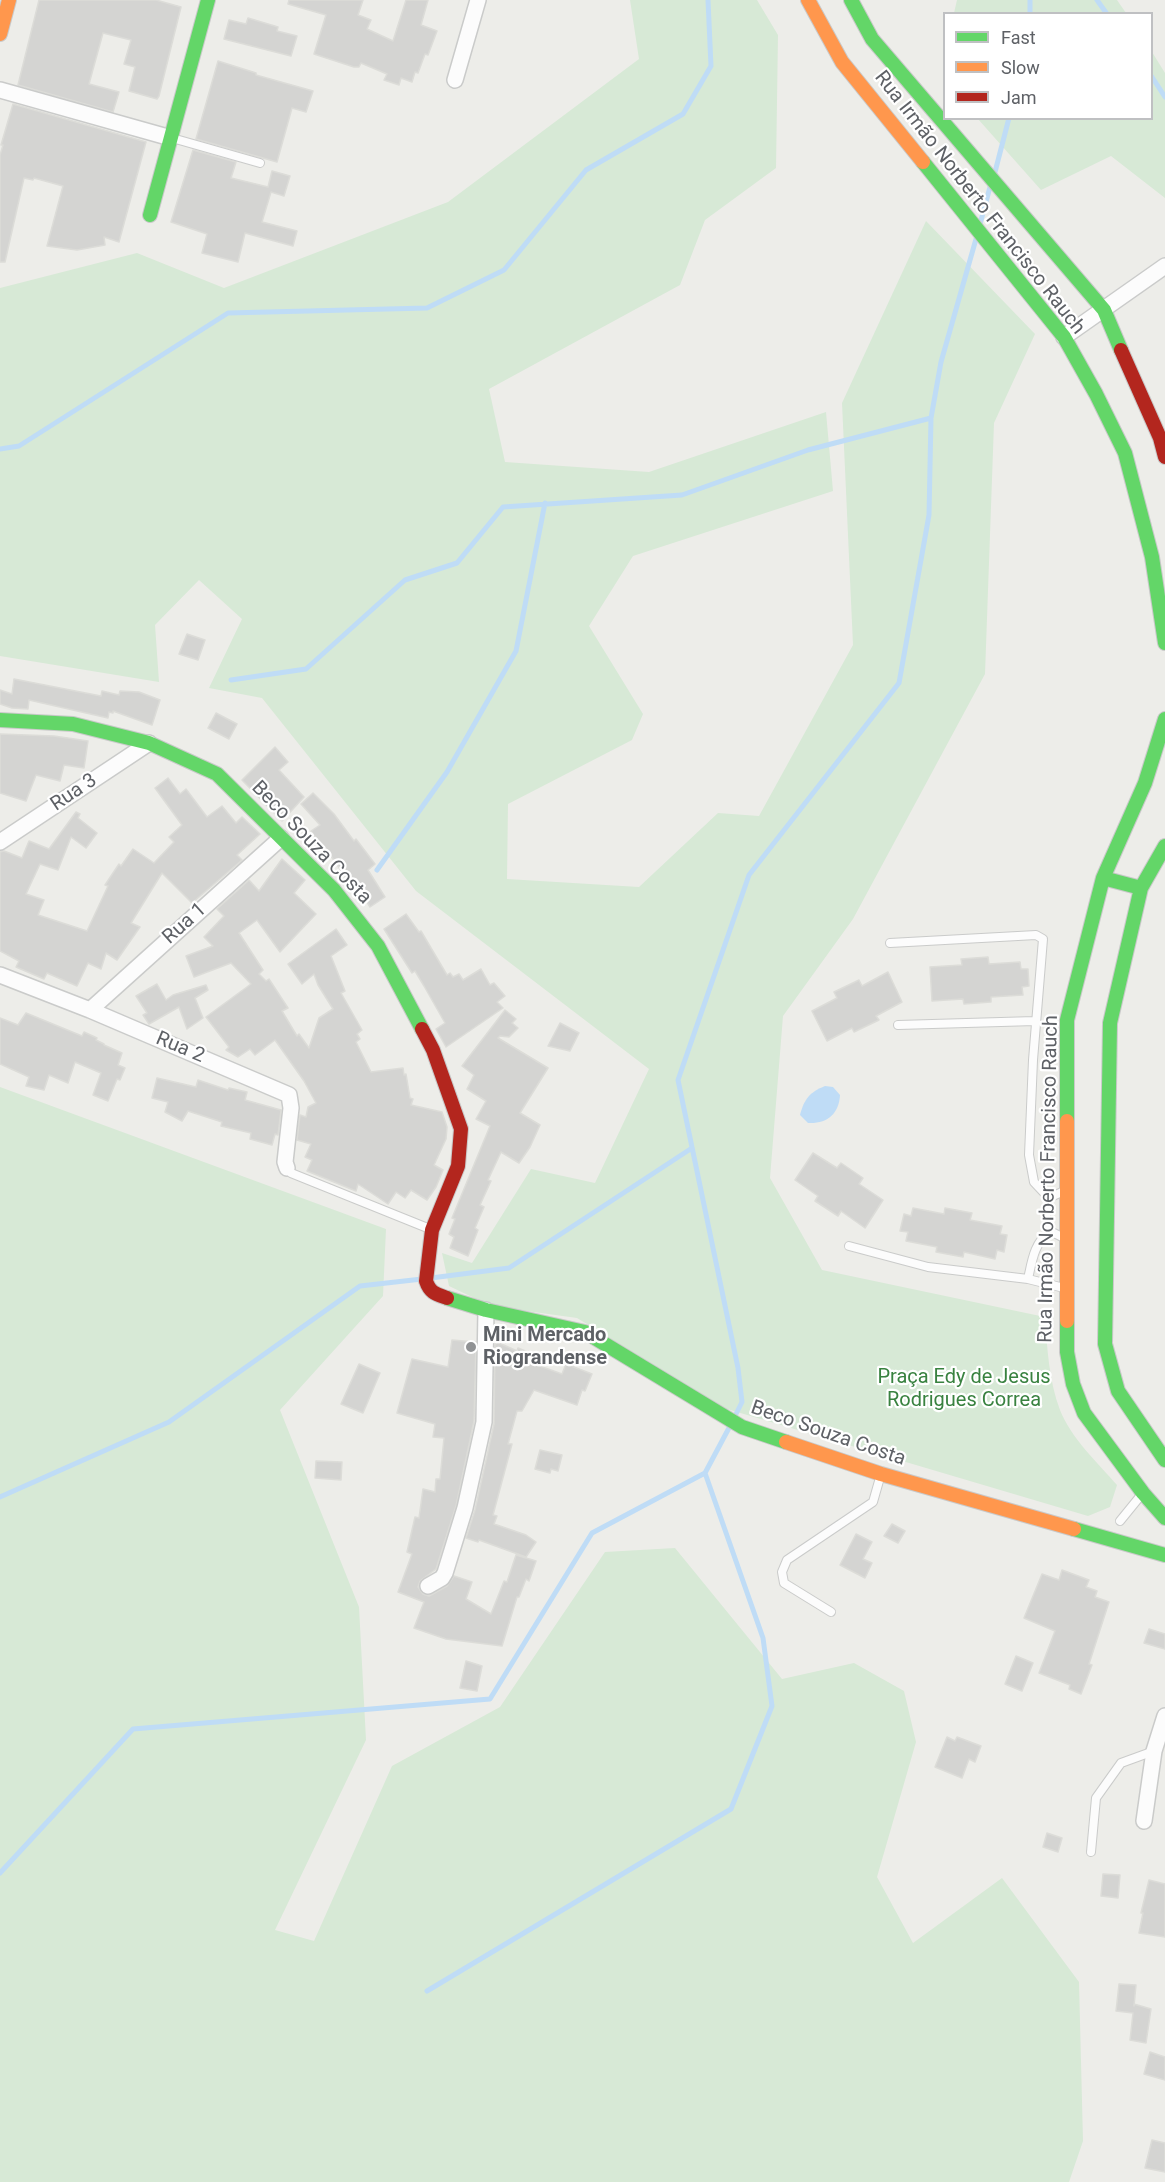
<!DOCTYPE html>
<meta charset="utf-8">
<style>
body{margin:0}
#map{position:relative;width:1165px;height:2182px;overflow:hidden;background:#edede9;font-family:Roboto,sans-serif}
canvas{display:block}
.legend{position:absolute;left:943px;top:12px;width:210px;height:108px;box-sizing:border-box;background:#fff;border:2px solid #bfc0c2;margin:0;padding:8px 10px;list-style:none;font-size:18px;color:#5e6166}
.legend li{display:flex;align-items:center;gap:12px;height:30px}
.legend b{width:30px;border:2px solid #bfc0c2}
</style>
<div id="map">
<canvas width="1165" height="2182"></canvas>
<ul class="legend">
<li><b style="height:8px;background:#63d668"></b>Fast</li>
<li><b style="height:8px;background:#ff974d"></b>Slow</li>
<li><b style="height:8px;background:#b3261e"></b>Jam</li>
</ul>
</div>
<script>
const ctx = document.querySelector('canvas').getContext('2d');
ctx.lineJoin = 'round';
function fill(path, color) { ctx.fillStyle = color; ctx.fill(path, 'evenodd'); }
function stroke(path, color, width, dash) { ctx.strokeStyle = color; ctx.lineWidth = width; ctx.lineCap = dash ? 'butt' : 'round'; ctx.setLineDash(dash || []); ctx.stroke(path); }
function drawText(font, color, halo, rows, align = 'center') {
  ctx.font = font + ' Roboto,sans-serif'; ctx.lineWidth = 4.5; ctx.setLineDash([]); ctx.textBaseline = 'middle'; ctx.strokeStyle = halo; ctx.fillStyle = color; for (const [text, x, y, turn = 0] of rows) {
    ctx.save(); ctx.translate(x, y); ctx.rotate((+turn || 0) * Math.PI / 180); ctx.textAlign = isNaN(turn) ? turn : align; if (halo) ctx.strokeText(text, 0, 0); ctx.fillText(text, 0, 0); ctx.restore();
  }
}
const green = new Path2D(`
 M 630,0 L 757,0 L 778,35 L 776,168 L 705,220 L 680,285 L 489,389 L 505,462 L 649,472 L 826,412 L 833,491 L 633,556 L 589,626 L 643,714 L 632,740 L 508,804 L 507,879 L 639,887 L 718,813 L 759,816 L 853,645 L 842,403 L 926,221 L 1035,334 L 994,423 L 985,674 L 853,919 L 783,1016 L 770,1178 L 822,1270 L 1045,1317 C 1047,1347 1049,1381 1060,1410 C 1071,1438 1097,1462 1117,1485 L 1110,1507 L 1088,1516 L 727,1409 L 577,1318 L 491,1306 L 449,1286 L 442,1253 L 472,1263 L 531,1169 L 595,1183 L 649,1069 L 416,891 L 262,698 L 209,688 L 242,619 L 199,580 L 155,625 L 159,682 L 0,656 L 0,288 L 137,253 L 224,288 L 448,202 L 639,59 Z
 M 957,0 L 1117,0 L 1126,13 L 954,13 Z
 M 1152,52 L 1165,73 L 1165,198 L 1111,156 L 1041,190 L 978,119 L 1152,118 Z
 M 0,1087 L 386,1229 L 383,1296 L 280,1410 L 359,1607 L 366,1740 L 275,1930 L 314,1941 L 392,1766 L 500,1707 L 605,1552 L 675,1548 L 782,1679 L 854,1663 L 904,1691 L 916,1742 L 877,1877 L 913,1943 L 1002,1878 L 1079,1982 L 1083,2141 L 1069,2182 L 0,2182 Z`);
const water = new Path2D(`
 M 825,1086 L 833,1087 L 840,1095 C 839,1114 827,1124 808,1123 L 800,1115 C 804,1099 810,1092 825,1086 Z`);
const stream = new Path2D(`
 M 1030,0 L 1030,14
 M 1097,0 L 1107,14
 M 1152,77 L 1165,97
 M 995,172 L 1009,118
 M 980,224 L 990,187
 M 0,449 L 19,446 L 228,313 L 427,308 L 504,270 L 586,170 L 683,114 L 711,66 L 708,0
 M 231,680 L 306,669 L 405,580 L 457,563 L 503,507 L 682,495 L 808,450 L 931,418
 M 377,870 L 447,772 L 516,651 L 545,503
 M 431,1278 L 509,1268 L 692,1148
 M 734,1418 L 742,1402 L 738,1368 L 678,1080 L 749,875 L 899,683 L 929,515 L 931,418 L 941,362 L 976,239
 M 0,1497 L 169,1422 L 360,1286 L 422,1279
 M 0,1873 L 133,1729 L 490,1699 L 592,1533 L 705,1473 L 730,1426
 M 427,1991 L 731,1809 L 772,1706 L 763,1638 L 705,1473`);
const building = new Path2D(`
 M 39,0 L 156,0 L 181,7 L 159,96 L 157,99 L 129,91 L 135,67 L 124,64 L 131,40 L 103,33 L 89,84 L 119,92 L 113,112 L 18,85 Z
 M 289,0 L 363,0 L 358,15 L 371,20 L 367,29 L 393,41 L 406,0 L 428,0 L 421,25 L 437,31 L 428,55 L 425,54 L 418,73 L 415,72 L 412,82 L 401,78 L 399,85 L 384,80 L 387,74 L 361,63 L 359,67 L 354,67 L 314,54 L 326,15 L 288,4 Z
 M 248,18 L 278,27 L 277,31 L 297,36 L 291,56 L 224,39 L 229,20 L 246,24 Z
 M 218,61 L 256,73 L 256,75 L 313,91 L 306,112 L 292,108 L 277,162 L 196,139 Z
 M 13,104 L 146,142 L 119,242 L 104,237 L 105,245 L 77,250 L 47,246 L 63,186 L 34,178 L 33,180 L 24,178 L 5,262 L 0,262 L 0,155 L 3,145 L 1,145 Z
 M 193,150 L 236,162 L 231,178 L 268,187 L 272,171 L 290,176 L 284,196 L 271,192 L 262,222 L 297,231 L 293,246 L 245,233 L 238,262 L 202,253 L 207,234 L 171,222 Z
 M 187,634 L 205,640 L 198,660 L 179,654 Z
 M 14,679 L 101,696 L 102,691 L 119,695 L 120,691 L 139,692 L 160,700 L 152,725 L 113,711 L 113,713 L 109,712 L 108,718 L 29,700 L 28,709 L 12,708 L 0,704 L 0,690 L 12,694 Z
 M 216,713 L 237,724 L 229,739 L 208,728 Z
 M 0,734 L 54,736 L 88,741 L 84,768 L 64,765 L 60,781 L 36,775 L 26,801 L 0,793 Z
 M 275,747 L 288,762 L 279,770 L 304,797 L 282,821 L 242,780 Z
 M 168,778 L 180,794 L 186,789 L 207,817 L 222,806 L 236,823 L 242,817 L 260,834 L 237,855 L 242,860 L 192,903 L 162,873 L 131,923 L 140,927 L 117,960 L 106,953 L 101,969 L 88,963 L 77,986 L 47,973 L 44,979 L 16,967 L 19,961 L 0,951 L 0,852 L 4,851 L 22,858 L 29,841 L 49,849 L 76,812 L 80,814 L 78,818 L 97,833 L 86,848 L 71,837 L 58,870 L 40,864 L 26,894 L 44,900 L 38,915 L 87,931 L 108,886 L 105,885 L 119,864 L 121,866 L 133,849 L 154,863 L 174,842 L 169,837 L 182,825 L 155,788 Z
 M 313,793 L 334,814 L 354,841 L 356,839 L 375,864 L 368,870 L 385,897 L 370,907 L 349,874 L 345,876 L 326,849 L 324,851 L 311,831 L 320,825 L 301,804 Z
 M 282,859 L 305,880 L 294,893 L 316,914 L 280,952 L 257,920 L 239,933 L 263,970 L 259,974 L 266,981 L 269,979 L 288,1008 L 282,1011 L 297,1036 L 299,1034 L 309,1048 L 319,1018 L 333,1009 L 318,985 L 314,974 L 302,984 L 288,964 L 336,929 L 347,945 L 331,956 L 345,991 L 341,993 L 362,1030 L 357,1034 L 360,1039 L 356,1042 L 371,1072 L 403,1068 L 404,1075 L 406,1074 L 410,1098 L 413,1099 L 411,1105 L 442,1112 L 447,1127 L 446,1139 L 434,1165 L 443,1170 L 436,1187 L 427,1200 L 411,1190 L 405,1198 L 396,1192 L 388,1204 L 358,1184 L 356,1191 L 307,1171 L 312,1160 L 305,1157 L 311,1144 L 297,1140 L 300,1115 L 306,1117 L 308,1107 L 316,1103 L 304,1081 L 275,1040 L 255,1055 L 250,1049 L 238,1057 L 226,1050 L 229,1047 L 206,1017 L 251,984 L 231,963 L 194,977 L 186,956 L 213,946 L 204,937 L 224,916 L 217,909 L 249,880 L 259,891 Z
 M 406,914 L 419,932 L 421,931 L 447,975 L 450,973 L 453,977 L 459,974 L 463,980 L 481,969 L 490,985 L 494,983 L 505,996 L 497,1002 L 503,1008 L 446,1047 L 436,1029 L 445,1023 L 424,986 L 415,971 L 412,973 L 384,929 Z
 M 988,957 L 989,964 L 1020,962 L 1021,969 L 1028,969 L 1029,986 L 1022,987 L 1023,995 L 991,997 L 991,1002 L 964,1004 L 963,999 L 932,1001 L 930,967 L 962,965 L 961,959 Z
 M 888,972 L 902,1002 L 876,1016 L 879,1020 L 854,1032 L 852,1028 L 827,1041 L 812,1011 L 837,998 L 834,992 L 859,980 L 862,986 Z
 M 157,984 L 166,1000 L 173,995 L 206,985 L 208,990 L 195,998 L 203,1018 L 187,1029 L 179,1007 L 149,1024 L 143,1015 L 147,1013 L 136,996 Z
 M 505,1010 L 516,1019 L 512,1023 L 518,1028 L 509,1037 L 500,1036 L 498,1038 L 548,1068 L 520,1113 L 540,1125 L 530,1147 L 519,1163 L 501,1152 L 488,1180 L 491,1181 L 480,1205 L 484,1207 L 475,1228 L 478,1230 L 468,1256 L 450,1248 L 454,1237 L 449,1234 L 455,1219 L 452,1218 L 490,1126 L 476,1119 L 486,1101 L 467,1089 L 474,1075 L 462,1066 Z
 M 26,1013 L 82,1036 L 84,1032 L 97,1038 L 96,1040 L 104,1044 L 104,1045 L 122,1053 L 118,1065 L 125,1068 L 120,1080 L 117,1079 L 108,1101 L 93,1095 L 101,1073 L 75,1062 L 68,1083 L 49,1075 L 44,1090 L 26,1086 L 29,1077 L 0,1064 L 0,1018 L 18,1025 Z
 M 560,1023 L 579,1033 L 570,1051 L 548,1046 Z
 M 157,1078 L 196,1087 L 198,1080 L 228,1090 L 229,1088 L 247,1092 L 245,1100 L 281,1110 L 278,1135 L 275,1134 L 272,1145 L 250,1139 L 251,1133 L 221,1126 L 222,1122 L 188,1111 L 182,1121 L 165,1112 L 168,1102 L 152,1098 Z
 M 813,1153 L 837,1168 L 841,1163 L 863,1178 L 859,1184 L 883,1200 L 865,1228 L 841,1211 L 838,1216 L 815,1201 L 818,1196 L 795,1180 Z
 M 913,1208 L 944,1214 L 945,1208 L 972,1213 L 970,1220 L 1002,1226 L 1000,1234 L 1007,1235 L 1004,1252 L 997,1250 L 995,1259 L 964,1252 L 963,1257 L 936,1252 L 937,1247 L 906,1241 L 908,1232 L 900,1231 L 904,1214 L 911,1216 Z
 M 452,1340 L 476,1342 L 474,1421 L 456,1506 L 436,1569 L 420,1581 L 418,1587 L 423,1594 L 429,1596 L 447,1586 L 454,1576 L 472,1582 L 466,1599 L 491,1614 L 504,1581 L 507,1582 L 516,1555 L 536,1561 L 529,1581 L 526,1579 L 519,1597 L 517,1597 L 502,1646 L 446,1639 L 414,1628 L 424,1602 L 398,1592 L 412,1554 L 407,1552 L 415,1517 L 419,1518 L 423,1489 L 435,1492 L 436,1479 L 440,1479 L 444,1438 L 433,1437 L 435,1424 L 397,1413 L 412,1359 L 448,1367 Z
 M 497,1342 L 517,1351 L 518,1348 L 540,1357 L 537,1365 L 562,1374 L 566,1364 L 592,1374 L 585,1391 L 582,1390 L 577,1405 L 534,1390 L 522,1411 L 517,1411 L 508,1444 L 512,1444 L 493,1515 L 497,1516 L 494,1524 L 526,1535 L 536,1542 L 526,1557 L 479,1540 L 478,1542 L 466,1538 L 475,1510 L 494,1424 L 495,1345 Z
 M 359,1364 L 380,1373 L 363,1413 L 341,1404 Z
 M 540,1450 L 562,1455 L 558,1471 L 551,1469 L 550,1473 L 535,1469 Z
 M 316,1461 L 342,1462 L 341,1480 L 315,1478 Z
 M 892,1524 L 905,1531 L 898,1543 L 884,1536 Z
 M 856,1534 L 872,1542 L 863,1559 L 872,1563 L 865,1578 L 840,1565 Z
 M 1062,1570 L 1089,1580 L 1086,1587 L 1097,1591 L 1095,1597 L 1109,1602 L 1089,1664 L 1092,1665 L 1081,1694 L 1069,1689 L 1070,1685 L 1039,1673 L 1055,1631 L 1024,1618 L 1042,1574 L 1059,1580 Z
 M 1149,1629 L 1165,1634 L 1165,1649 L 1144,1643 Z
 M 1016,1656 L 1033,1663 L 1022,1691 L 1005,1684 Z
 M 466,1661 L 482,1666 L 477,1691 L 460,1688 Z
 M 947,1737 L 955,1741 L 957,1737 L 981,1746 L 975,1762 L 969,1759 L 962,1778 L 935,1767 Z
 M 1047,1833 L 1062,1838 L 1058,1852 L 1043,1847 Z
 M 1103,1874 L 1120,1875 L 1118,1898 L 1101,1896 Z
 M 1149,1880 L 1165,1884 L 1165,1937 L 1139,1933 L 1143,1913 L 1141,1913 Z
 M 1119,1984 L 1136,1985 L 1134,2006 L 1134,2004 L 1151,2009 L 1146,2043 L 1130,2040 L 1133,2013 L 1116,2011 Z
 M 1150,2052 L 1165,2057 L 1165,2080 L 1144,2074 Z
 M 1152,2140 L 1165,2143 L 1165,2172 L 1145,2168 Z`);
const lane = new Path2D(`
 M 172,138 L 260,163
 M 890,943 L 1036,935 L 1043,939 L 1033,1060 L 1029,1155 L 1034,1182 L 1049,1198 L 1066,1190
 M 898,1025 L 1035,1021
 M 287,1168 L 291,1173 L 430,1229
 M 1049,1198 L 1046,1216 L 1050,1231
 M 849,1246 L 928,1267 L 1028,1279 C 1032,1261 1034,1243 1050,1231 L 1064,1238
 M 1028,1279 L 1064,1288
 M 1120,1521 L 1142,1494
 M 831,1612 L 784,1583 L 782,1572 L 787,1560 L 873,1502 L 881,1474
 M 1091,1852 L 1096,1798 L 1121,1763 L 1154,1751`);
const street = new Path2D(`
 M 455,80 L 478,0
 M 0,90 L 171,138
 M 1064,337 L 1165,266
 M 0,842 L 149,743
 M 0,975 L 90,1010 L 289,1095 L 291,1108 L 285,1162 L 287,1168
 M 90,1010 L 281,838
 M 428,1586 L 442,1578 L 445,1573 L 465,1508 L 484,1422 L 486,1310
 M 1144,1821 L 1154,1751 L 1165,1716`);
const fast = new Path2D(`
 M 851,0 L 872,39 L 1104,310 L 1121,350
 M 923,162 L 1064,337 L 1096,394 L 1125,453 L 1152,557 L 1165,643
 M 150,215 L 208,0
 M 0,720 L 73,724 L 149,743 L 217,774 L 334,890 L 378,946 L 422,1029
 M 1165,846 L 1141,888 L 1110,1023 L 1105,1344 L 1118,1391 L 1165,1460
 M 1103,878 L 1141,888
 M 1067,1121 L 1067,1020 L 1103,878 L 1145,783 L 1165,719
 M 447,1298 L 486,1310 L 585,1332 L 742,1427 L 786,1442
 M 1067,1321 L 1067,1352 L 1073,1384 L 1084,1413 L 1143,1493 L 1165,1518
 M 1074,1529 L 1165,1555`);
const slow = new Path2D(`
 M 808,0 L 842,62 L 923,162
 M 0,34 L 9,0
 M 1067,1121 L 1067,1321
 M 786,1442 L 881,1474 L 1074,1529`);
const jam = new Path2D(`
 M 1121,350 L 1160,438 L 1165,457
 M 422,1029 L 433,1050 L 461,1129 L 458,1166 L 432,1230 L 426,1281 C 430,1293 436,1294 447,1298`);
const markers = [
 [471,1347,6,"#909294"]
];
const streetNames = [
 ["Rua Irmão Norberto Francisco Rauch",979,203,52],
 ["Rua 3",74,793,-34],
 ["Beco Souza Costa",311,843,46],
 ["Rua 1",185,924,-42],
 ["Rua 2",180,1048,23],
 ["Rua Irmão Norberto Francisco Rauch",1049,1179,-89],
 ["Beco Souza Costa",828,1434,19]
];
const poiNames = [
 ["Mini Mercado",483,1336],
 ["Riograndense",483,1359]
];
const parkNames = [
 ["Praça Edy de Jesus",964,1378],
 ["Rodrigues Correa",964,1401]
];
fill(green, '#d7e9d6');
fill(water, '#bfdcf6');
stroke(stream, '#bfdcf6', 5);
fill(building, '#d4d4d2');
stroke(building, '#dcdcd8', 1.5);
stroke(lane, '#cacbca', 10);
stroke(street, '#cacbca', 18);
stroke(fast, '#c9c9c9', 16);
stroke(slow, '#c9c9c9', 16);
stroke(jam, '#c9c9c9', 16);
stroke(lane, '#fcfcfc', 8);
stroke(street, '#fcfcfc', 15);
stroke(fast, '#63d668', 14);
stroke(slow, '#ff974d', 14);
stroke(jam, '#b3261e', 14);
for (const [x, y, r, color] of markers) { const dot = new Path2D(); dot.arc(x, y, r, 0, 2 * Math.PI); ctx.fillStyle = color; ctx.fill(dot); stroke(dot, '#fff', 2); }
drawText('20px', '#5e6166', '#fff', streetNames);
drawText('bold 20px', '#5e6166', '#fff', poiNames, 'left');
drawText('20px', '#398240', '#fff', parkNames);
</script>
